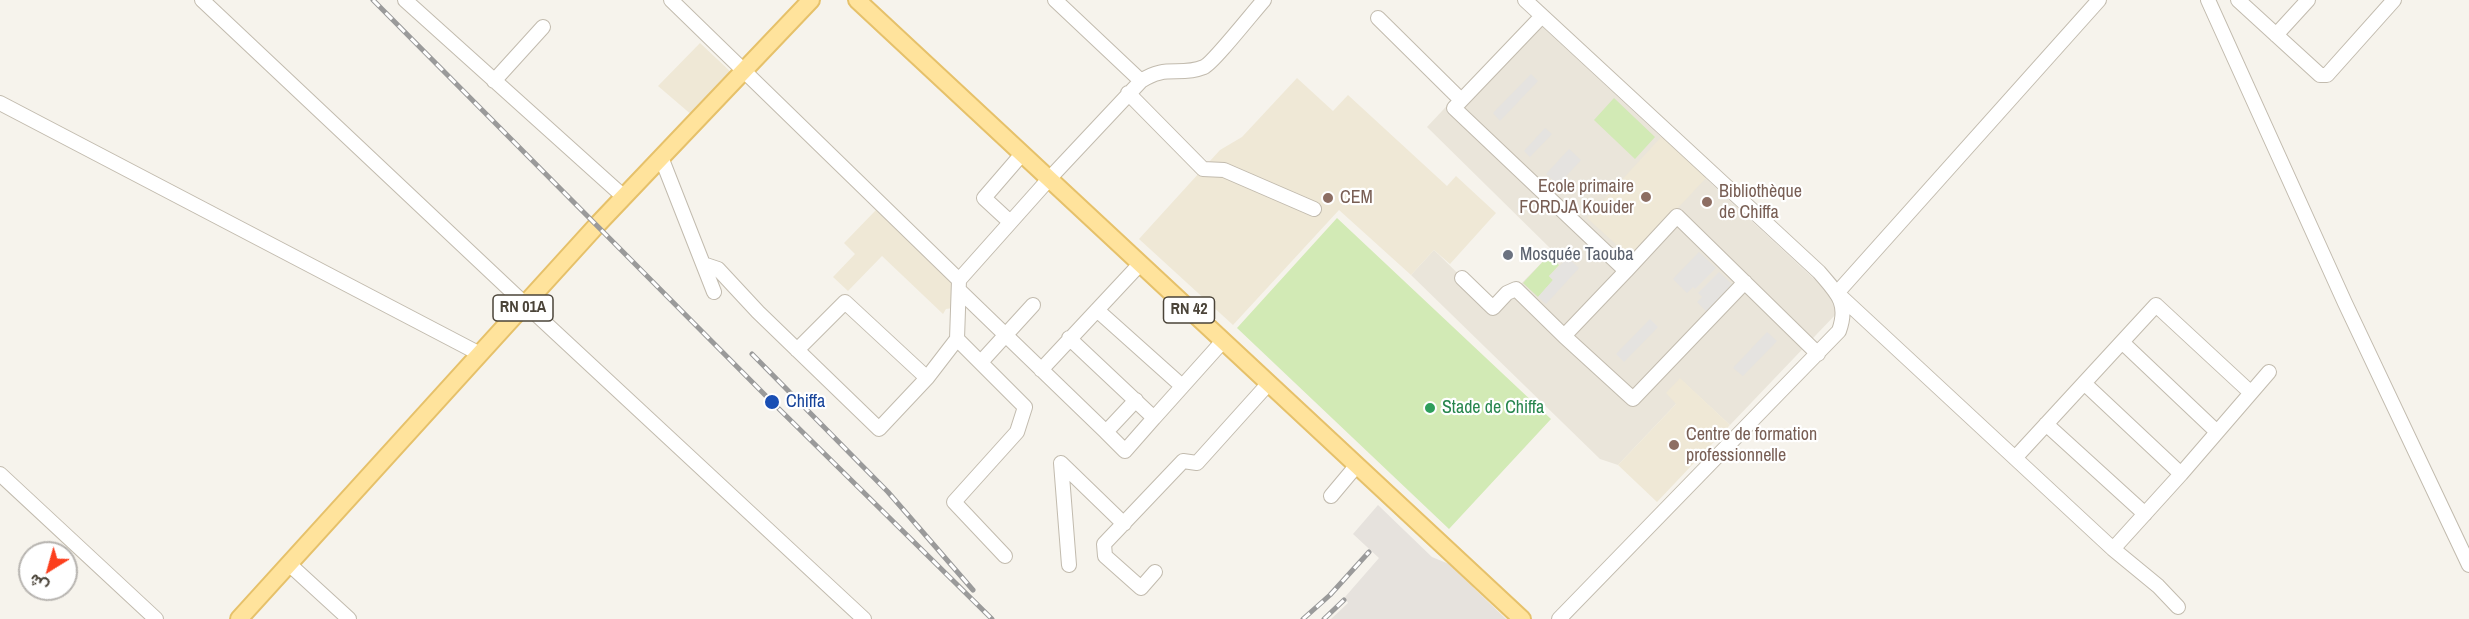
<!DOCTYPE html>
<meta charset="utf-8">
<style>
body{margin:0}
#map{position:relative;width:2469px;height:619px;overflow:hidden;background:#f6f3ec;font-family:"Archivo Narrow",Vazirmatn,sans-serif}
canvas{display:block}
.north{position:absolute;left:18px;top:541px;width:60px;height:60px;box-sizing:border-box;background:#fff;border:2px solid #b7b4b0;border-radius:50%;rotate:217deg;font-size:16px;font-weight:700;line-height:24px;text-align:center;color:#4b4439}
.north::after{content:'';display:block;margin:auto;width:21px;height:27px;background:#fc3f1d;clip-path:polygon(50% 0,100% 100%,50% 72%,0 100%)}
</style>
<div id="map">
<canvas width="2469" height="619"></canvas>
<div class="north">ش</div>
</div>
<script>
const ctx = document.querySelector('canvas').getContext('2d');
ctx.lineJoin = 'round';
function fill(path, color) { ctx.fillStyle = color; ctx.fill(path, 'evenodd'); }
function stroke(path, color, width, dash) { ctx.strokeStyle = color; ctx.lineWidth = width; ctx.lineCap = dash ? 'butt' : 'round'; ctx.setLineDash(dash || []); ctx.stroke(path); }
function drawText(font, color, halo, rows, align = 'center') {
  ctx.font = font + ' "Archivo Narrow",sans-serif'; ctx.lineWidth = 4.5; ctx.setLineDash([]); ctx.textBaseline = 'middle'; ctx.strokeStyle = halo; ctx.fillStyle = color; for (const [text, x, y, turn = 0] of rows) {
    ctx.save(); ctx.translate(x, y); ctx.rotate((+turn || 0) * Math.PI / 180); ctx.textAlign = isNaN(turn) ? turn : align; if (halo) ctx.strokeText(text, 0, 0); ctx.fillText(text, 0, 0); ctx.restore();
  }
}
const residential = new Path2D(`
 M 1531,16 L 1826,290 L 1837,313 L 1730,425 L 1680,379 L 1676,404 L 1618,465 L 1600,459 L 1411,275 L 1434,250 L 1493,308 L 1516,289 L 1553,251 L 1427,127 Z`);
const industrial = new Path2D(`
 M 1378,505 L 1432,557 L 1449,564 L 1506,619 L 1331,619 L 1348,603 L 1345,597 L 1379,558 L 1353,534 Z`);
const education = new Path2D(`
 M 700,43 L 733,74 L 693,116 L 658,86 Z
 M 1297,78 L 1333,111 L 1348,95 L 1447,186 L 1456,176 L 1496,213 L 1450,264 L 1434,250 L 1411,275 L 1339,210 L 1233,325 L 1139,239 L 1220,150 L 1242,137 Z
 M 1662,136 L 1707,177 L 1631,258 L 1587,218 Z
 M 876,210 L 951,282 L 953,308 L 946,309 L 943,314 L 882,256 L 848,291 L 833,277 L 855,254 L 844,243 Z
 M 1680,378 L 1730,425 L 1657,502 L 1618,465 L 1676,404 L 1666,393 Z`);
const green = new Path2D(`
 M 1614,98 L 1655,137 L 1635,159 L 1594,120 Z
 M 1337,218 L 1551,419 L 1449,529 L 1237,328 Z
 M 1549,255 L 1559,265 L 1549,276 L 1553,280 L 1538,297 L 1523,283 Z`);
const parking = new Path2D(`
 M 1531,74 L 1538,81 L 1500,121 L 1493,113 Z
 M 1545,128 L 1552,134 L 1530,157 L 1524,151 Z
 M 1569,149 L 1581,160 L 1558,185 L 1546,174 Z
 M 1699,252 L 1716,268 L 1695,289 L 1693,287 L 1687,293 L 1673,279 Z
 M 1568,258 L 1579,268 L 1546,304 L 1538,297 L 1553,280 L 1549,276 Z
 M 1719,272 L 1735,287 L 1708,313 L 1697,302 L 1702,297 L 1698,293 Z
 M 1650,319 L 1658,327 L 1624,362 L 1616,354 Z
 M 1767,332 L 1777,341 L 1743,376 L 1733,368 Z`);
const minor = new Path2D(`
 M 202,0 L 526,305 L 864,619
 M 405,0 L 624,197
 M 671,0 L 959,280 L 1049,179 L 1141,81 C 1166,64 1179,77 1204,67 C 1213,63 1254,11 1264,0
 M 1055,0 L 1141,81
 M 1525,0 L 1819,272 C 1837,293 1849,303 1839,331 L 1559,619
 M 2099,0 L 1837,293 L 2113,549 L 2181,474 L 2269,372
 M 2208,0 L 2345,303 L 2469,565
 M 2238,0 L 2320,75 L 2327,75 L 2394,0
 M 1542,16 L 1454,108 L 1626,271 L 1677,216 L 1818,354
 M 1378,18 L 1461,100
 M 2276,35 L 2308,0
 M 494,81 L 543,27
 M 1128,93 L 1203,169 L 1224,170 L 1314,209
 M 0,103 L 480,354
 M 661,157 L 714,292
 M 1010,222 L 984,198 L 1022,154
 M 703,264 L 718,269 L 758,312 L 879,429 L 927,378 L 957,339 L 959,280
 M 1626,271 L 1564,336 L 1633,399 L 1745,282
 M 1462,278 L 1493,308 L 1507,293 L 1516,289 L 1564,336
 M 960,291 L 1106,432 L 1136,400
 M 1097,310 L 1182,386
 M 1069,338 L 1154,418 L 1223,341
 M 957,339 L 1025,407 L 1017,432 L 954,502 L 1005,556
 M 2122,342 L 2217,432
 M 797,350 L 845,302 L 927,378
 M 981,362 L 1033,305
 M 1041,370 L 1140,264
 M 2084,383 L 2181,474
 M 2046,424 L 2145,514
 M 1106,432 L 1125,451 L 1154,418
 M 2015,458 L 2156,305 L 2250,392
 M 1061,463 L 1069,565
 M 1061,463 L 1124,524
 M 0,474 L 156,619
 M 1331,496 L 1357,465
 M 2113,549 L 2158,586 L 2178,607
 M 289,564 L 349,619
 M 1155,572 L 1141,588 L 1105,556 L 1104,544 L 1183,461 L 1197,463 L 1269,383`);
const major = new Path2D(`
 M 857,0 L 1522,619
 M 239,619 L 597,225 L 811,0`);
const rail = new Path2D(`
 M 373,0 L 772,402 L 992,619
 M 752,354 L 888,492 L 973,590
 M 1303,619 L 1330,595 L 1369,552
 M 1324,619 L 1344,600`);
const markers = [
 [1646,197,6,"#8d6e63"],
 [1328,198,6,"#8d6e63"],
 [1707,202,6,"#8d6e63"],
 [1508,255,6,"#6b7280"],
 [772,402,8,"#1a4fb4"],
 [1430,408,6,"#2e9e5b"],
 [1674,445,6,"#8d6e63"]
];
const shields = [
 [523,308,60],
 [1189,310,51]
];
const shieldNames = [
 ["RN 01A",523,308],
 ["RN 42",1189,310]
];
const educationNames = [
 ["Ecole primaire",1634,187,"right"],
 ["FORDJA Kouider",1634,208,"right"],
 ["Bibliothèque",1719,192],
 ["de Chiffa",1719,213],
 ["CEM",1340,198],
 ["Centre de formation",1686,435],
 ["professionnelle",1686,456]
];
const worshipNames = [
 ["Mosquée Taouba",1520,255]
];
const transitNames = [
 ["Chiffa",786,402]
];
const leisureNames = [
 ["Stade de Chiffa",1442,408]
];
fill(residential, '#eae5da');
fill(industrial, '#e6e2dd');
fill(education, '#efe8d6');
fill(green, '#d2eab5');
fill(parking, '#e5e3e0');
stroke(minor, '#c2bbae', 16);
stroke(major, '#e6c16a', 20);
stroke(minor, '#fff', 14);
stroke(major, '#ffe39c', 16);
stroke(rail, '#9a9a9a', 5);
stroke(rail, '#fff', 3, [9]);
for (const [x, y, r, color] of markers) { const dot = new Path2D(); dot.arc(x, y, r, 0, 2 * Math.PI); ctx.fillStyle = color; ctx.fill(dot); stroke(dot, '#fff', 2); }
for (const [x, y, w] of shields) { const box = new Path2D(); box.roundRect(x - w / 2, y - 13, w, 26, 4.5); ctx.fillStyle = '#fff'; ctx.fill(box); stroke(box, '#4b4439', 1.5); }
drawText('bold 16px', '#4b4439', null, shieldNames);
drawText('18px', '#785e54', '#fff', educationNames, 'left');
drawText('18px', '#5b616d', '#fff', worshipNames, 'left');
drawText('18px', '#164399', '#fff', transitNames, 'left');
drawText('18px', '#27864d', '#fff', leisureNames, 'left');
</script>
